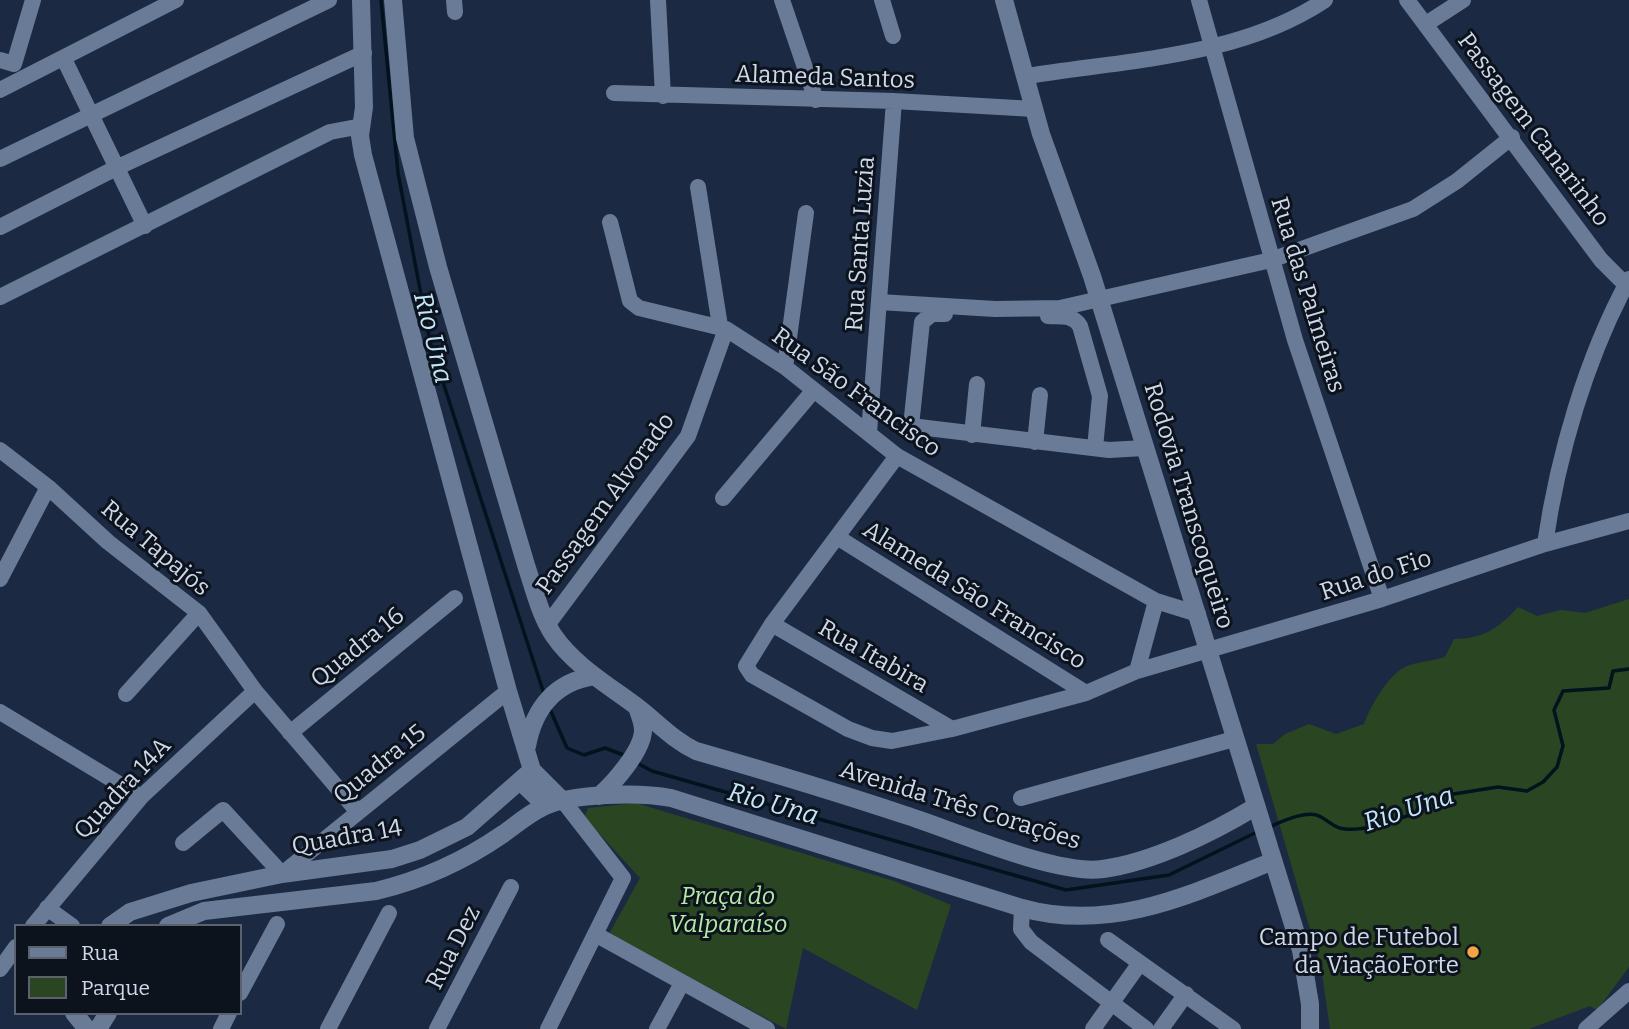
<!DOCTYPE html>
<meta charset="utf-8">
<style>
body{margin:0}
#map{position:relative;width:1629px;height:1029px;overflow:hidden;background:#1b2a42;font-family:Bitter,serif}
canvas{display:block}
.legend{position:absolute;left:14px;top:924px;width:228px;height:91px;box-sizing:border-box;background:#0c131d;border:2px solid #5a626e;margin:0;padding:9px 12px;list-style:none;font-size:21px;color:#ced8e8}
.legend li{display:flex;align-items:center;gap:14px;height:35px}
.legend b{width:35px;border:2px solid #5a626e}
</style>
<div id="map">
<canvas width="1629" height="1029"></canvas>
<ul class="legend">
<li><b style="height:9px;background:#6a7b97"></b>Rua</li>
<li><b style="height:19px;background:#2a4522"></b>Parque</li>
</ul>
</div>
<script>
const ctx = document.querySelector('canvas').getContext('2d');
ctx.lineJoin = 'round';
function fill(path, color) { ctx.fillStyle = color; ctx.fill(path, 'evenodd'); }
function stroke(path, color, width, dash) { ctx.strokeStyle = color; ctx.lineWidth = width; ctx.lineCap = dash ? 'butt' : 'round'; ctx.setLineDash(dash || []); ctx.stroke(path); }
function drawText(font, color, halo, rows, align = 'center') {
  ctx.font = font + ' Bitter,serif'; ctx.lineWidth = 6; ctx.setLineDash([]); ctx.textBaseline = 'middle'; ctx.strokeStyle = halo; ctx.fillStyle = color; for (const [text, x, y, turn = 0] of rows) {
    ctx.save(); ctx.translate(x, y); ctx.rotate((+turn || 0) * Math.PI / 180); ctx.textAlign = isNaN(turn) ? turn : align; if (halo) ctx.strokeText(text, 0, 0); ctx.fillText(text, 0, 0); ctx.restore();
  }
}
const green = new Path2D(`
 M 1629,599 L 1629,967 L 1597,1010 L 1590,1006 L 1529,1029 L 1330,1029 L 1321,967 L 1256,744 L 1273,744 L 1285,734 L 1309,724 L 1336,734 L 1364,724 C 1370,707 1388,674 1407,666 C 1416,662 1434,661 1445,657 L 1454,639 C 1483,639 1499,628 1518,607 L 1537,616 L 1561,610 L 1585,613 Z
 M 636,803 L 894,881 L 951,905 L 917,1010 L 803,948 L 786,1029 L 609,934 L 640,878 L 584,817 L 588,808 Z`);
const stream = new Path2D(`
 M 381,0 L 398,173 L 430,342 L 544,694
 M 549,707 L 567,748 L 584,755 L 605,748 L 626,756
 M 635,762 L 652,771 L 1066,890 L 1169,875 L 1259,831
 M 1269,827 C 1283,821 1308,809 1321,817 C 1329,821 1335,829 1345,829 C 1368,831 1394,820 1416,813 L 1419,805 L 1428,798 L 1498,787 L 1527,791 L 1543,782 L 1557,767 L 1563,746 L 1554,710 L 1563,691 L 1609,688 L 1613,671 L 1629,669`);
const minor = new Path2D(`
 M 454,0 L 455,12
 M 658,0 L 663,96
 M 782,0 L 816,100
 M 882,0 L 893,36
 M 1199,0 L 1295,340 L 1382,599
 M 1407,0 L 1601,260 L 1626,285
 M 1426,24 L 1463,0
 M 64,59 L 145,226
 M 0,60 L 14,64 L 33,0
 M 1027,76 C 1126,60 1240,57 1325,0
 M 0,90 L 176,0
 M 614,93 L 894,101 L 1034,109
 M 0,159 L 329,0
 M 698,187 L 720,326
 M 610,222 L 630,301 L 639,308 L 726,329 L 785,367 L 897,456 L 1156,601 L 1198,614
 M 0,227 L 116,168 L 364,53
 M 0,297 L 330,132 L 362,126
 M 879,302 L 995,309 L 1060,308 L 1271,260 L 1413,209 L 1457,181 L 1512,137
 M 945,314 L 932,314 L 922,322 L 911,426 L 1109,450 L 1144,448
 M 1048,316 C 1060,317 1073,314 1080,326 L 1100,396 L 1095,448
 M 785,367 L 806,213
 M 869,433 L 894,101
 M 972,435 L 977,384
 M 1035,442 L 1040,395
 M 0,450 L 48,487 L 108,542 L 199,613 L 255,691 L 358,812
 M 897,456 L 772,624 L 746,666 L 752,675 L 848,729 L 872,738 L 892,741 L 952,729 L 1086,693 L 1137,671 L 1382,599 L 1545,544 L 1629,521
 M 723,498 L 814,390
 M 837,537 L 1086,693
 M 1545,544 C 1558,455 1586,358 1629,279
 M 0,579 L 48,487
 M 548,624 L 688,436 L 726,329
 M 772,624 L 952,729
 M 1137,671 L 1156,601
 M 126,694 L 199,613
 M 0,712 L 141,797
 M 290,733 L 455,598
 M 1021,798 L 1234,739
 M 183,843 L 223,810 L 282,874 L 508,691
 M 47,908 L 72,926
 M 1022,908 L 1021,929 L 1031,942 L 1146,1029
 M 33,926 L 141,797 L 255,691
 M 595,934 L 767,1029
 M 1108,940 L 1233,1029
 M 0,969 L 16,947
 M 240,993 L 277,924
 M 221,1029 L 229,1013
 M 328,1029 L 389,913
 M 437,1029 L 511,887
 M 548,1029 L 623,878 L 564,802
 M 657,1029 L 682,983
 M 1093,1029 L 1140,963
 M 1161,1029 L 1186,994
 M 1586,1029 L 1629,991`);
const tertiary = new Path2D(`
 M 361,0 L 364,107 L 360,136 L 363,155 L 508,691 L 532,770 L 564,802
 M 393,0 L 405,138 L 438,267 L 526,565 C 534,589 540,615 554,636 C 574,665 608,685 636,706 C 657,722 673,740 696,751 C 766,771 836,792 905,815 C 953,830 1057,876 1103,869 C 1153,862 1212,833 1255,807
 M 527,746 C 534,708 555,682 594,676
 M 520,781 L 545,805
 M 599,796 C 614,783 643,750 643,730 C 643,722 639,714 637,707
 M 110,926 L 130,912 L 191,893 L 282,874 L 392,859 L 420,850 L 467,827 L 532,770
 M 168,926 L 204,911 L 376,891 C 422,880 464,861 503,834 C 516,825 528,814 543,807 C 571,793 640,792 671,798 L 1022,908 C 1111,933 1192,894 1273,861
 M 74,1013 L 87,1029
 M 98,1029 L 108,1013`);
const secondary = new Path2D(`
 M 1004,0 L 1041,134 L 1092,276 L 1301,950 L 1310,1004 L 1310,1029`);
const markers = [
 [1473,952,7,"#f2a541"]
];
const streetNames = [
 ["Alameda Santos",825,78,2],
 ["Passagem Canarinho",1533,130,53],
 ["Rua Santa Luzia",861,244,-86],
 ["Rua das Palmeiras",1307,295,73],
 ["Rua São Francisco",856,393,36],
 ["Passagem Alvorado",606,504,-54],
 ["Rodovia Transcoqueiro",1188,506,73],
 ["Rua Tapajós",155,549,40],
 ["Rua do Fio",1376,576,-18],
 ["Alameda São Francisco",974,596,32],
 ["Quadra 16",358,648,-39],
 ["Rua Itabira",873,657,30],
 ["Quadra 15",380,765,-39],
 ["Quadra 14A",123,789,-47],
 ["Avenida Três Corações",960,806,17],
 ["Quadra 14",347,838,-10],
 ["Rua Dez",454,948,-63]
];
const parkNames = [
 ["Praça do",728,897],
 ["Valparaíso",728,925]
];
const poiNames = [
 ["Campo de Futebol",1459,938],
 ["da ViaçãoForte",1459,966]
];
const waterNames = [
 ["Rio Una",432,338,76],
 ["Rio Una",773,805,16],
 ["Rio Una",1409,810,-18]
];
fill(green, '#2a4522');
stroke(stream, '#02131d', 3.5);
stroke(minor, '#6a7b97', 16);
stroke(tertiary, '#6a7b97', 18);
stroke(secondary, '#6a7b97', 18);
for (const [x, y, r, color] of markers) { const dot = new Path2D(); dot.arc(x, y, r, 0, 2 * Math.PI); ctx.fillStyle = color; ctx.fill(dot); stroke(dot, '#0c131d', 2.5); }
drawText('24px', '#ced8e8', '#0c131d', streetNames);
drawText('italic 24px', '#b3eba3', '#0c131d', parkNames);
drawText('24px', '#ced8e8', '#0c131d', poiNames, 'right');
drawText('italic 26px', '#c4e6fa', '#0c131d', waterNames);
</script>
